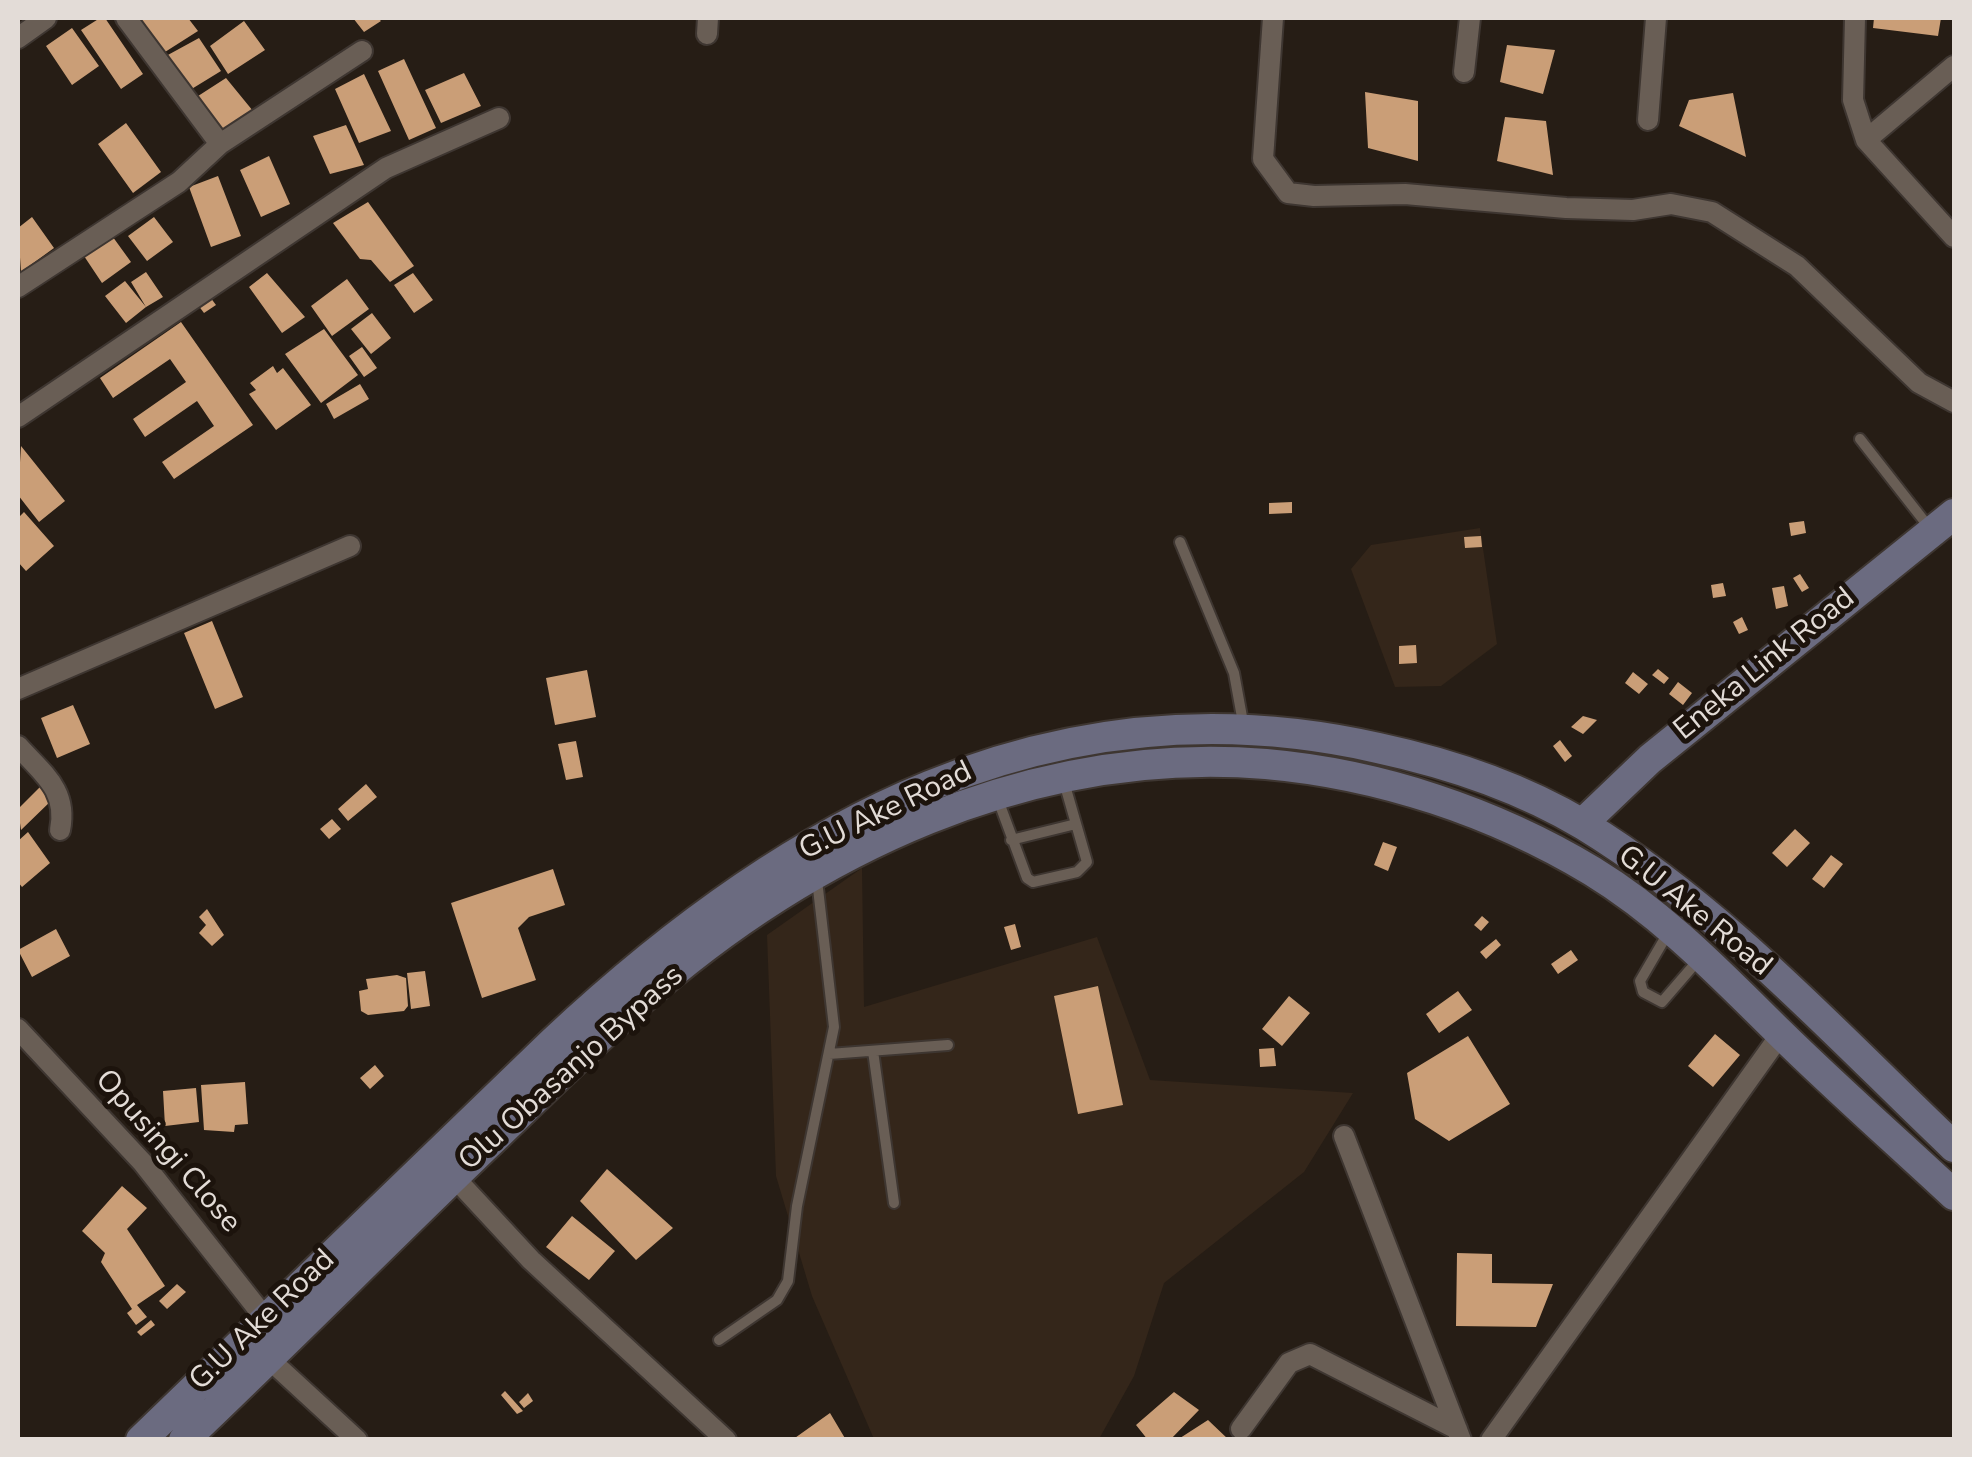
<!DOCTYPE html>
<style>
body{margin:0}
#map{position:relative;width:1972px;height:1457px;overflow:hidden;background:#261d15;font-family:"Nunito Sans",sans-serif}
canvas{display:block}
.frame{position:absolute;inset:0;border:20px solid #e3dcd7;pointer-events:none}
</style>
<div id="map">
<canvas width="1972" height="1457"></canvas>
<div class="frame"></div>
</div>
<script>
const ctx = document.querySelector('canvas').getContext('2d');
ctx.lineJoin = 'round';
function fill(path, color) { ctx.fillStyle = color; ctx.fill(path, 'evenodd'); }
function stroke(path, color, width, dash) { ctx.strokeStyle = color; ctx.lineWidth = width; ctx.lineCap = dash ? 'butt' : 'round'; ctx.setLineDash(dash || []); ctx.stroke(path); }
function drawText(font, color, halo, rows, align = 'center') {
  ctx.font = font + ' "Nunito Sans",sans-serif'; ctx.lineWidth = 10; ctx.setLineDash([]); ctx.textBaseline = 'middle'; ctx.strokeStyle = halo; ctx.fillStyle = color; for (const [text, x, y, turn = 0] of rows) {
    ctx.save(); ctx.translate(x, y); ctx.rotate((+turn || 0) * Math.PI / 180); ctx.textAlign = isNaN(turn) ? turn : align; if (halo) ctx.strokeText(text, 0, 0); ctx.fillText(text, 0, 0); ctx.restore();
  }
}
const built = new Path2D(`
 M 1480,528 L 1497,644 L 1441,686 L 1395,687 L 1351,569 L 1371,545 Z
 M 862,868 L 864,1007 L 1097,937 L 1150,1080 L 1353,1093 L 1304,1172 L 1164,1283 L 1134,1376 L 1099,1439 L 874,1439 L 812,1296 L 776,1176 L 767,935 Z`);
const building = new Path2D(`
 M 100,18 L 105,18 L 143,74 L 121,89 L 81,30 Z
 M 140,18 L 188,18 L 198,31 L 165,52 Z
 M 353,18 L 378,18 L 381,21 L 364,32 Z
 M 1874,18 L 1941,18 L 1938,36 L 1873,28 Z
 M 244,21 L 265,50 L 228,74 L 210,46 Z
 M 72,28 L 99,66 L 72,85 L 46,46 Z
 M 199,38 L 221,71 L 190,90 L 166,56 Z
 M 1507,45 L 1555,50 L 1543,94 L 1500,82 Z
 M 404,59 L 436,128 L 409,140 L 378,71 Z
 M 464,73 L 481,106 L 441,123 L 425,90 Z
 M 364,74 L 391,131 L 359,143 L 335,89 Z
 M 226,78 L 253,111 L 222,134 L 195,98 Z
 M 1365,92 L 1418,101 L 1418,161 L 1368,148 Z
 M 1733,93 L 1746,157 L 1679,126 L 1689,100 Z
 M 1505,117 L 1546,121 L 1553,175 L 1497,161 Z
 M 126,123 L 161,172 L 133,193 L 98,144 Z
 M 346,125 L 364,165 L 330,174 L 313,136 Z
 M 269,156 L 290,204 L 261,217 L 240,170 Z
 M 218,176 L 241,236 L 211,247 L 189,187 Z
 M 368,202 L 414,266 L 390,282 L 371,260 L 360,259 L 333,223 Z
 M 32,217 L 54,248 L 21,272 L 18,228 Z
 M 154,217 L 173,242 L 147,261 L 128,236 Z
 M 110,233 L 131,262 L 102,283 L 82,253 Z
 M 146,272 L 163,297 L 146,307 L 131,282 Z
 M 267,273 L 305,317 L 282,333 L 249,287 Z
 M 413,273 L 433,300 L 414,313 L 394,285 Z
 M 347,279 L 369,309 L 332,336 L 311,306 Z
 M 125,281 L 146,307 L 126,323 L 105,296 Z
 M 210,297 L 216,305 L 204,313 L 198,305 Z
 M 372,313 L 391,338 L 371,354 L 351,329 Z
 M 181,322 L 253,425 L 174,479 L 162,462 L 214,426 L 197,401 L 145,437 L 133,419 L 186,382 L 170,359 L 113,398 L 100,378 Z
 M 324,329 L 358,375 L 321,403 L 285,354 Z
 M 362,347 L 377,368 L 364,377 L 349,356 Z
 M 273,366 L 277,373 L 283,368 L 311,405 L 276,430 L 249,394 L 256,390 L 250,383 Z
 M 360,384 L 369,399 L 334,419 L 326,404 Z
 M 21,446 L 65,501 L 39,522 L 18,495 Z
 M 1292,502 L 1292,513 L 1269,514 L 1269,503 Z
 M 24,512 L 54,546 L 26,571 L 18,562 L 18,518 Z
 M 1804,521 L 1806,533 L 1791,536 L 1789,523 Z
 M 1481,536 L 1482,547 L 1465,548 L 1464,537 Z
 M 1800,574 L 1809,588 L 1802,592 L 1793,578 Z
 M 1723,583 L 1726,596 L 1713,598 L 1711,585 Z
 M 1784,586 L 1788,606 L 1776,609 L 1772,588 Z
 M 1742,617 L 1748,630 L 1739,634 L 1733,622 Z
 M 212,621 L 243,697 L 215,709 L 184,633 Z
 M 1416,645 L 1417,663 L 1399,664 L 1399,646 Z
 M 1658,669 L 1669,678 L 1664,684 L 1652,675 Z
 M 587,670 L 596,717 L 555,725 L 546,678 Z
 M 1633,672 L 1648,684 L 1639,694 L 1625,683 Z
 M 1678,682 L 1692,693 L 1683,705 L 1669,694 Z
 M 73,705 L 90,744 L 57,758 L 41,718 Z
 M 1583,716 L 1597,720 L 1583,734 L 1571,727 Z
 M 1560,740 L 1572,756 L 1565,762 L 1553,746 Z
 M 576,741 L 583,777 L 566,780 L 558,744 Z
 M 366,784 L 377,797 L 348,821 L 338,809 Z
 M 41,786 L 53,799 L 21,830 L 18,809 Z
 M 332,819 L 341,829 L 329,839 L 320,829 Z
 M 1795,829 L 1810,843 L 1787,867 L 1772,853 Z
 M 28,832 L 50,863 L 22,887 L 18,882 L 18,841 Z
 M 1383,842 L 1397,847 L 1388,871 L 1374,865 Z
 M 1831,855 L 1843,864 L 1824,888 L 1812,879 Z
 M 553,869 L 565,905 L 529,917 L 518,928 L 536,980 L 482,998 L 451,903 Z
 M 207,909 L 224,935 L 212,946 L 199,933 L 206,925 L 199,917 Z
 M 1482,916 L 1489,922 L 1481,931 L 1474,925 Z
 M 1015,924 L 1021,947 L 1011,950 L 1004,927 Z
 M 56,929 L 70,956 L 32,977 L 18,950 Z
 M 1496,939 L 1501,945 L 1486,959 L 1480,952 Z
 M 1571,950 L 1578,960 L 1558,974 L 1551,964 Z
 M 425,971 L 430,1006 L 411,1009 L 407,973 Z
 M 397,975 L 406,978 L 408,1006 L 404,1011 L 368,1015 L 361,1011 L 359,991 L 368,989 L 366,979 Z
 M 1098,986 L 1123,1105 L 1078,1114 L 1054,996 Z
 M 1458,991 L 1472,1010 L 1439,1033 L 1426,1014 Z
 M 1289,996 L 1310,1013 L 1282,1046 L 1262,1029 Z
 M 1715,1034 L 1740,1055 L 1713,1087 L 1688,1066 Z
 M 1468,1036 L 1510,1104 L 1449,1141 L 1415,1119 L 1407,1073 Z
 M 1274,1048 L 1276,1066 L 1260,1067 L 1259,1049 Z
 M 375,1065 L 384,1076 L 370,1089 L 360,1078 Z
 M 245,1082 L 248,1124 L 235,1125 L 234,1132 L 204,1130 L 201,1085 Z
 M 196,1088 L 199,1122 L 165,1126 L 163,1091 Z
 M 607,1169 L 673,1228 L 636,1260 L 580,1201 Z
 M 122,1186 L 147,1208 L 127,1229 L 165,1286 L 137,1305 L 147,1317 L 136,1325 L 127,1313 L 132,1309 L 101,1262 L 105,1253 L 82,1231 Z
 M 572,1216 L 615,1251 L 589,1280 L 546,1247 Z
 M 1457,1253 L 1492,1254 L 1492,1283 L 1553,1284 L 1536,1327 L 1456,1326 Z
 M 177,1284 L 186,1292 L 167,1309 L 159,1301 Z
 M 151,1320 L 155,1325 L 141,1336 L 137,1332 Z
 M 505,1391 L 523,1411 L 517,1414 L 501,1395 Z
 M 1174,1392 L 1199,1410 L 1170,1440 L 1148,1440 L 1136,1425 Z
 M 528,1393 L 533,1401 L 524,1408 L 519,1402 Z
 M 830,1413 L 846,1440 L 792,1440 Z
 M 1208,1420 L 1229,1440 L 1177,1440 Z`);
const lane = new Path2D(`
 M 1860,439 L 1932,531
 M 1180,542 L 1234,673 L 1244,728
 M 997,797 L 1027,878 L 1033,882 L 1077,872 L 1087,862 L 1064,782
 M 1011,840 L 1076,824
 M 1668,933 L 1640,981 L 1643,992 L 1662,1002 L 1700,958
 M 873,1051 L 894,1203
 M 829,1054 L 948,1045
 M 719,1340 L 777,1300 L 788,1281 L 797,1206 L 834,1027 L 817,880`);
const street = new Path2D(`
 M 126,18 L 220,144
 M 1273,18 L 1263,159 L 1288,193 L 1314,196 L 1405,194 L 1566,208 L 1633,210 L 1671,204 L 1712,212 L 1797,266 L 1919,383 L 1954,402
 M 1855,18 L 1853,100 L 1866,140 L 1954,237
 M 707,34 L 708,18
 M 18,38 L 46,18
 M 1464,72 L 1470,18
 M 1648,120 L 1656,18
 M 1866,140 L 1954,66
 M 18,287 L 179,182 L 220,144 L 362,51
 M 18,417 L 386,168 L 499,118
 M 18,689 L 350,546
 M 18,746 C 43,774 68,790 60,830
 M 18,1029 L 143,1163 L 265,1318
 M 1344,1136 L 1461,1440
 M 454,1177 L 531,1260 L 726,1440
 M 269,1359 L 357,1440
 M 1241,1429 L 1289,1363 L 1310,1354 L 1457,1429
 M 1491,1440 L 1781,1034`);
const secondary = new Path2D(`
 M 1582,824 L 1650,759 L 1954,514
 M 141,1440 L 553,1042 C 784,825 1051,674 1378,748 C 1448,763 1522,788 1584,825 C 1723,910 1837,1036 1954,1147
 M 184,1440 C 286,1343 385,1243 487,1145 C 536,1098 585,1049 636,1004 C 809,850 1031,745 1266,764 C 1380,774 1494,812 1592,871 C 1664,915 1720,974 1780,1033 C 1837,1089 1896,1141 1954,1195`);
const streetNames = [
 ["Eneka Link Road",1765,665,-39],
 ["G.U Ake Road",886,812,-26],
 ["G.U Ake Road",1694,912,39],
 ["Olu Obasanjo Bypass",572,1069,-42],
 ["Opusingi Close",167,1152,49],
 ["G.U Ake Road",263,1321,-44]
];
fill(built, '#34261a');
fill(building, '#ca9e77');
stroke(lane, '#3e3631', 14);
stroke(street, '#3e3631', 24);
stroke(secondary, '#3e3631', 34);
stroke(lane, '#695e55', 10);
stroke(street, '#695e55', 20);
stroke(secondary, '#6b6b80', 30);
drawText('30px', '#e3dcd7', '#1c130c', streetNames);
</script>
